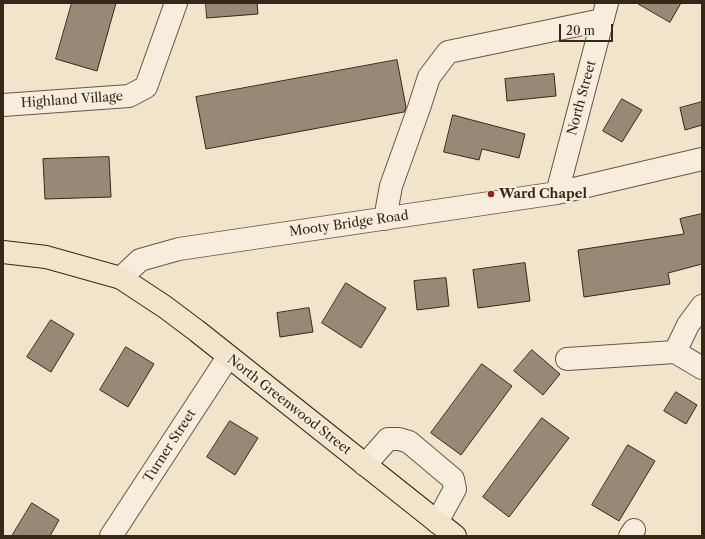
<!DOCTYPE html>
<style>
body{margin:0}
#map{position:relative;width:705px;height:539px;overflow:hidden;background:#f2e3cb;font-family:"Libre Caslon Text",serif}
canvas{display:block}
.frame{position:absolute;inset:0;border:4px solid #352818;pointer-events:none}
.scale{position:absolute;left:559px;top:24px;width:54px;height:18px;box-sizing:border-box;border:2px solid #352818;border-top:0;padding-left:5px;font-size:12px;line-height:14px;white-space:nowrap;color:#352818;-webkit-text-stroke:3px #f7eddd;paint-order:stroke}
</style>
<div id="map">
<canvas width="705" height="539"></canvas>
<div class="frame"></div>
<div class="scale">20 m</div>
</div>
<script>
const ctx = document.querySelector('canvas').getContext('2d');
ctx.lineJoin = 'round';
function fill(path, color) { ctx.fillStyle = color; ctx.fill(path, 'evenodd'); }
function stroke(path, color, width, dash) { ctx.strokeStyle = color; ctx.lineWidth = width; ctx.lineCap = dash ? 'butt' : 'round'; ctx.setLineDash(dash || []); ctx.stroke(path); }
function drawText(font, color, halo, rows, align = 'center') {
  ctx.font = font + ' "Libre Caslon Text",serif'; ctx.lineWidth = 4; ctx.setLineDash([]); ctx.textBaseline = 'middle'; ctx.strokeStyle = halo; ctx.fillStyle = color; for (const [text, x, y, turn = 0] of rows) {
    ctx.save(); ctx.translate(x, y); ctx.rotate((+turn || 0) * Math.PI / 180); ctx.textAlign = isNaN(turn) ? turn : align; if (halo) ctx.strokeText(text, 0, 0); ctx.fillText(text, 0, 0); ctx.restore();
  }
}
const building = new Path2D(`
 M 72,3 L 116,3 L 97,71 L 56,59 Z
 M 206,3 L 257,3 L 258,14 L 207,18 Z
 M 637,3 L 681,3 L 670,22 Z
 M 397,60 L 406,107 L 404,112 L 206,149 L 196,97 Z
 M 554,74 L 556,96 L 507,101 L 505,79 Z
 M 622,99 L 642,110 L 622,142 L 603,131 Z
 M 702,102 L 702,125 L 685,130 L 680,108 Z
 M 453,115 L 525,134 L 519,158 L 482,149 L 479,160 L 444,152 Z
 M 109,157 L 111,197 L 45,199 L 43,159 Z
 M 702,214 L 702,264 L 668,273 L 670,284 L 584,297 L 578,250 L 684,234 L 680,219 Z
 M 525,263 L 530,301 L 478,308 L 473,270 Z
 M 446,278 L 449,306 L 417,310 L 414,281 Z
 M 346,283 L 386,308 L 361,348 L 322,323 Z
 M 309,308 L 313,332 L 280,337 L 277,313 Z
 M 51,320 L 74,334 L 51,372 L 27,357 Z
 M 126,347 L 154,364 L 128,407 L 100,390 Z
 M 532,350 L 560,374 L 543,395 L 514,371 Z
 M 482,364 L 512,386 L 461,455 L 431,433 Z
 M 676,392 L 697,405 L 686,424 L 664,411 Z
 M 542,418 L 569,438 L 509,517 L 483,497 Z
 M 230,421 L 258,438 L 235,475 L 207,457 Z
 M 628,445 L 655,461 L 619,521 L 592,505 Z
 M 32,503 L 59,520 L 50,536 L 12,536 Z`);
const minor = new Path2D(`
 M 3,105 L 129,96 L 146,87 L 176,3
 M 557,193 L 607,3
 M 385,219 L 391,186 L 419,108 L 429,77 L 448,52 L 602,20
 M 121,278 L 140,260 L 179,249 L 557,193 L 702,159
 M 675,352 L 688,325 L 702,306
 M 675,352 L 702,368
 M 567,359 L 675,352
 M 365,465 L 388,439 L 399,439 L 409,442 L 453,479 L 455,489 L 437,522
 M 111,536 L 228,357
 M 630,536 L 634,530`);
const major = new Path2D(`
 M 3,252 L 46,257 L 121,278 L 165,307 L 197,331 L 455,536`);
const markers = [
 [491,194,4,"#8f2418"]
];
const streetNames = [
 ["North Street",582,98,-75],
 ["Highland Village",72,100,-4],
 ["Mooty Bridge Road",349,224,-8],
 ["North Greenwood Street",289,405,38],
 ["Turner Street",170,446,-57]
];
const poiNames = [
 ["Ward Chapel",499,194]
];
fill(building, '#978975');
stroke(building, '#352818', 1);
stroke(minor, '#645745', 24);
stroke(major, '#352818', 24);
stroke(minor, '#f7eddd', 22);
stroke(major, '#f2e3cb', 22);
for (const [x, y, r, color] of markers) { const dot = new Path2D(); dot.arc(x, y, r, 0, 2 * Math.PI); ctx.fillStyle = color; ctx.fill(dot); stroke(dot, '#f7eddd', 1.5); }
drawText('13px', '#352818', '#f7eddd', streetNames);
drawText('bold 13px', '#352818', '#f7eddd', poiNames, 'left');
</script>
